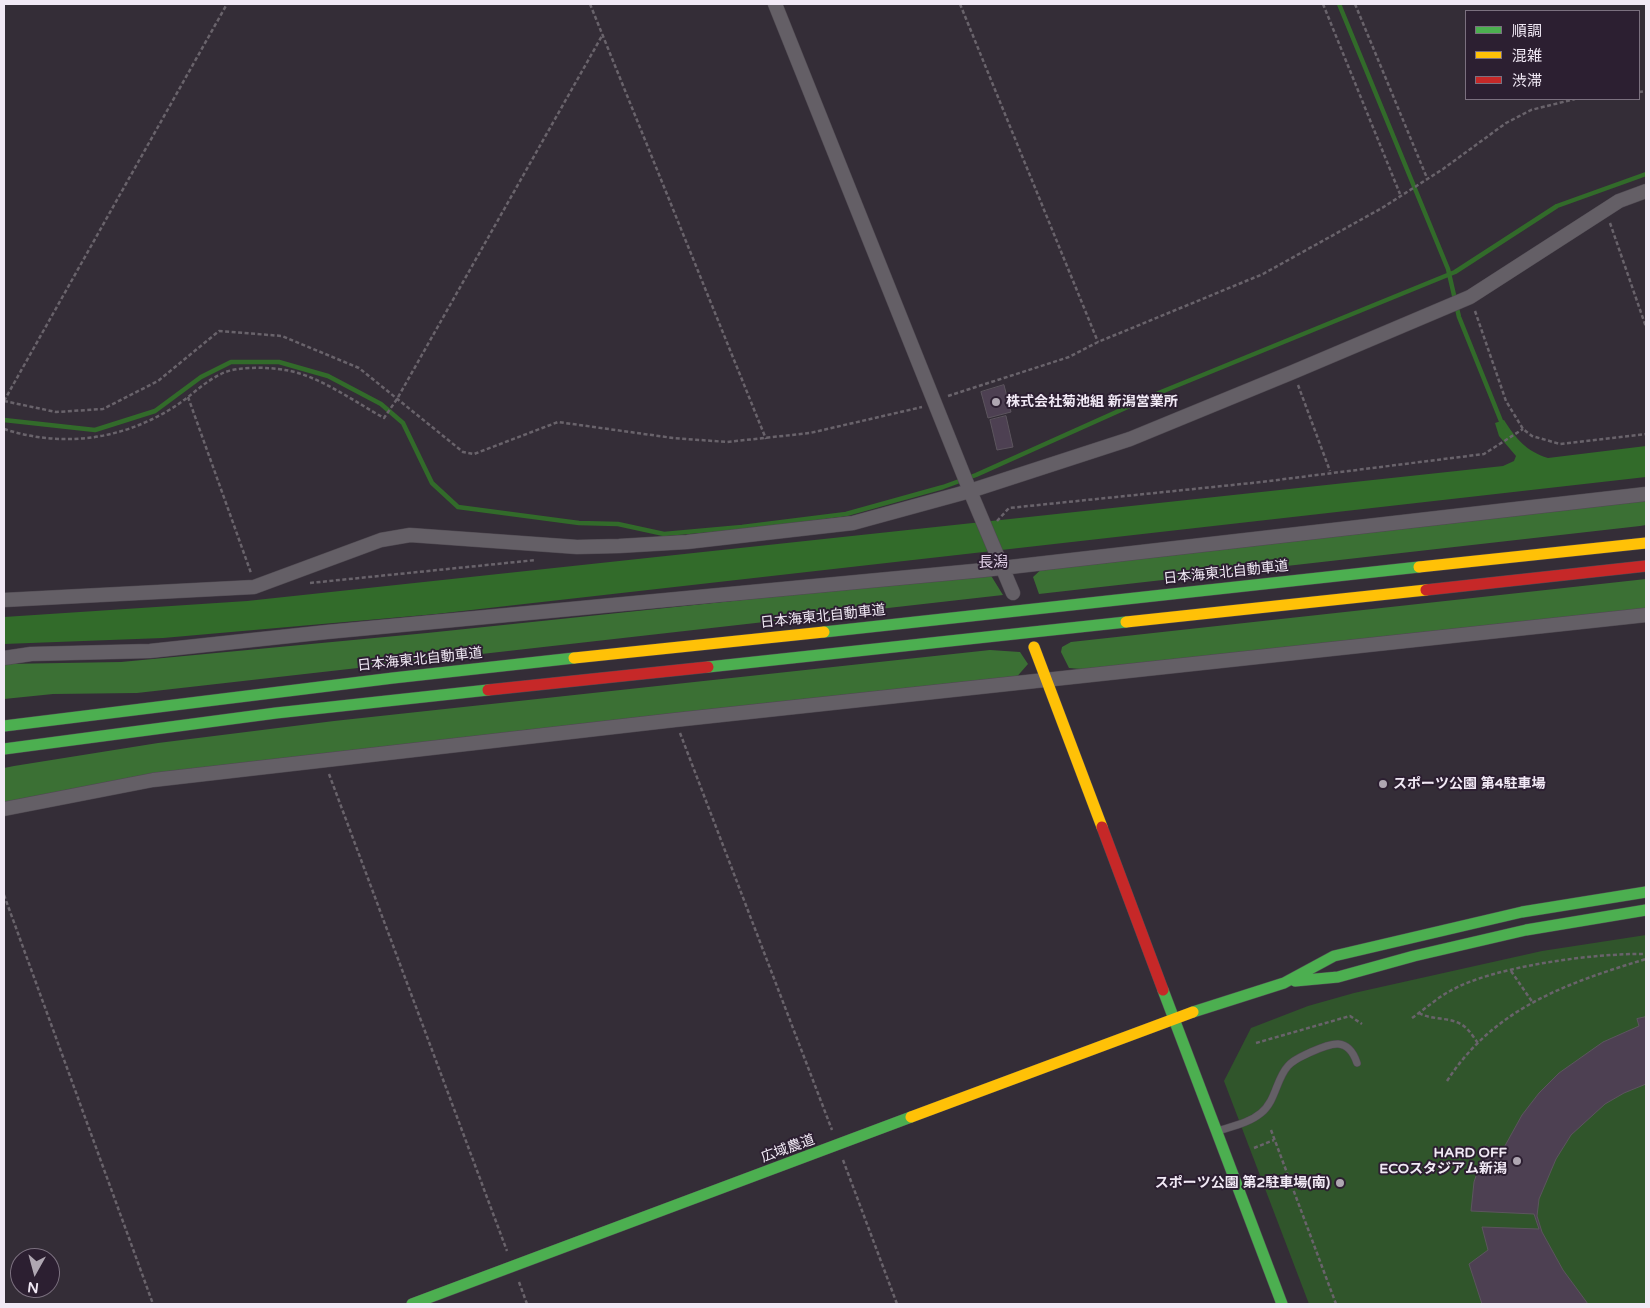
<!DOCTYPE html>
<meta charset="utf-8">
<style>
body{margin:0}
#map{position:relative;width:1650px;height:1308px;overflow:hidden;background:#342d37;font-family:"Varela Round","Noto Sans JP",sans-serif}
canvas{display:block}
.frame{position:absolute;inset:0;border:5px solid #f1e9f5;pointer-events:none}
.legend{position:absolute;left:1465px;top:10px;width:175px;height:90px;box-sizing:border-box;background:#2c1f31;border:1px solid #7b707f;margin:0;padding:6px 9px;list-style:none;font-size:15px;color:#f1e9f5}
.legend li{display:flex;align-items:center;gap:10px;height:25px}
.legend b{width:25px;border:1px solid #7b707f}
.north{position:absolute;left:10px;top:1248px;width:50px;height:50px;box-sizing:border-box;background:#2c1f31;border:1px solid #7b707f;border-radius:50%;rotate:187deg;font-size:14px;font-weight:700;line-height:20px;text-align:center;color:#f1e9f5}
.north::after{content:'';display:block;margin:auto;width:18px;height:22px;background:#afa7b2;clip-path:polygon(50% 0,100% 100%,50% 72%,0 100%)}
</style>
<div id="map">
<canvas width="1650" height="1308"></canvas>
<div class="frame"></div>
<ul class="legend">
<li><b style="height:6px;background:#4caf50"></b>順調</li>
<li><b style="height:6px;background:#ffc107"></b>混雑</li>
<li><b style="height:6px;background:#c62828"></b>渋滞</li>
</ul>
<div class="north">N</div>
</div>
<script>
const ctx = document.querySelector('canvas').getContext('2d');
ctx.lineJoin = 'round';
function fill(path, color) { ctx.fillStyle = color; ctx.fill(path, 'evenodd'); }
function stroke(path, color, width, dash) { ctx.strokeStyle = color; ctx.lineWidth = width; ctx.lineCap = dash ? 'butt' : 'round'; ctx.setLineDash(dash || []); ctx.stroke(path); }
function drawText(font, color, halo, rows, align = 'center') {
  ctx.font = font + ' "Varela Round","Noto Sans JP",sans-serif'; ctx.lineWidth = 4; ctx.setLineDash([]); ctx.textBaseline = 'middle'; ctx.strokeStyle = halo; ctx.fillStyle = color; for (const [text, x, y, turn = 0] of rows) {
    ctx.save(); ctx.translate(x, y); ctx.rotate((+turn || 0) * Math.PI / 180); ctx.textAlign = isNaN(turn) ? turn : align; if (halo) ctx.strokeText(text, 0, 0); ctx.fillText(text, 0, 0); ctx.restore();
  }
}
const green = new Path2D(`
 M 1646,935 L 1646,1304 L 1309,1304 L 1224,1081 L 1251,1028 L 1308,1006 L 1354,993 L 1542,951 Z`);
const forest = new Path2D(`
 M 1646,497 L 1646,525 L 1640,526 L 1039,594 L 1033,577 L 1046,565 Z
 M 990,574 L 1003,595 L 137,693 L 53,694 L 4,699 L 4,664 L 121,662 L 427,633 Z
 M 1646,579 L 1646,619 L 1093,670 L 1069,668 L 1061,652 L 1062,647 L 1071,642 Z
 M 990,650 L 1020,652 L 1028,664 L 1014,680 L 577,727 L 525,730 L 478,740 L 4,805 L 4,768 L 14,766 L 158,743 L 334,721 Z`);
const water = new Path2D(`
 M 1504,420 C 1516,439 1526,451 1548,458 L 1646,446 L 1646,477 L 436,614 L 163,638 L 4,644 L 4,617 L 247,601 L 1503,466 L 1514,461 L 1516,456 L 1499,436 L 1495,423 Z`);
const stream = new Path2D(`
 M 1339,4 L 1448,269 L 1459,317 L 1503,426
 M 4,420 L 95,430 L 155,411 L 201,377 L 231,362 L 279,362 L 328,376 L 381,404 L 403,423 L 432,483 L 458,507 L 579,523 L 618,524 L 664,534 L 742,527 L 846,514 L 943,487 L 976,475 L 1161,392 L 1455,272 L 1557,206 L 1646,174`);
const building = new Path2D(`
 M 1004,385 L 1011,412 L 988,418 L 981,392 Z
 M 1006,416 L 1013,447 L 997,450 L 990,420 Z
 M 1646,1017 L 1646,1084 L 1624,1093 L 1605,1104 L 1571,1135 L 1556,1159 L 1539,1199 L 1537,1216 L 1542,1232 L 1563,1270 L 1588,1304 L 1482,1304 L 1469,1264 L 1488,1250 L 1482,1227 L 1539,1229 L 1534,1214 L 1471,1211 L 1474,1182 L 1486,1146 L 1501,1153 L 1522,1115 L 1539,1093 L 1559,1073 L 1603,1042 L 1639,1026 L 1637,1019 Z`);
const path = new Path2D(`
 M 590,4 L 766,439
 M 960,4 L 1098,342
 M 1323,4 L 1400,194
 M 1355,4 L 1427,178
 M 1639,92 L 1646,91
 M 1610,223 L 1646,327
 M 1475,311 L 1506,401 L 1523,429 L 1532,436 L 1560,444 L 1646,434
 M 1298,385 L 1330,471
 M 948,396 L 1069,357 L 1098,342 L 1263,274 L 1382,208 L 1443,169 L 1506,123 L 1531,110 L 1575,99
 M 188,397 L 251,573
 M 4,401 L 56,412 L 103,409 L 158,381 L 219,331 L 282,336 L 359,368 L 463,452 L 474,454 L 558,422 L 673,438 L 727,442 L 810,433 L 922,407
 M 4,401 L 227,4
 M 4,429 C 62,448 122,440 174,407 C 190,397 204,382 221,374 C 236,366 268,367 285,370 C 318,375 355,402 384,418 L 397,399 L 603,34
 M 997,521 L 1009,508 L 1261,482 L 1484,454 L 1523,429
 M 310,583 L 536,560
 M 680,733 L 832,1130
 M 329,774 L 507,1251
 M 4,895 L 153,1304
 M 1511,971 L 1533,1003
 M 1419,1013 C 1433,1021 1452,1016 1465,1027 C 1470,1031 1474,1038 1478,1043
 M 1412,1018 C 1425,1009 1437,998 1450,991 C 1494,966 1595,953 1646,954
 M 1256,1043 L 1350,1016 L 1362,1024
 M 1447,1081 C 1494,1008 1567,983 1646,959
 M 1271,1130 L 1336,1304
 M 1254,1148 L 1274,1140
 M 843,1160 L 897,1304
 M 519,1282 L 527,1304`);
const lane = new Path2D(`
 M 1218,1131 C 1233,1126 1249,1123 1261,1113 C 1276,1101 1276,1079 1288,1066 C 1294,1059 1303,1056 1311,1052 C 1331,1043 1348,1036 1357,1063`);
const street = new Path2D(`
 M 775,4 L 970,491 L 1013,593
 M 4,600 L 254,587 L 381,540 L 410,535 L 577,547 L 619,546 L 687,542 L 853,523 L 970,491 L 1130,439 L 1293,372 L 1470,297 L 1619,201 L 1646,191
 M 4,658 L 31,654 L 150,651 L 327,632 L 984,570 L 1646,494
 M 4,809 L 153,780 L 675,720 L 1646,615`);
const fast = new Path2D(`
 M 824,632 L 1419,567
 M 708,667 L 1126,622
 M 4,726 L 393,678 L 574,658
 M 4,749 L 276,713 L 488,690
 M 1295,981 L 1338,977 L 1414,956 L 1526,930 L 1646,910
 M 1163,990 L 1282,1304
 M 1193,1012 L 1284,983 L 1334,956 L 1522,912 L 1646,892
 M 412,1304 L 911,1117`);
const slow = new Path2D(`
 M 1419,567 L 1646,543
 M 1126,622 L 1426,590
 M 1034,647 L 1102,827
 M 574,658 L 824,632
 M 911,1117 L 1193,1012`);
const jam = new Path2D(`
 M 1426,590 L 1646,566
 M 488,690 L 708,667
 M 1102,827 L 1163,990`);
const markers = [
 [996,402,5,"#afa7b2"],
 [1383,784,5,"#afa7b2"],
 [1517,1161,5,"#afa7b2"],
 [1340,1183,5,"#afa7b2"]
];
const poiNames = [
 ["株式会社菊池組 新潟営業所",1006,402],
 ["スポーツ公園 第4駐車場",1393,784],
 ["HARD OFF",1507,1153,"right"],
 ["ECOスタジアム新潟",1507,1169,"right"],
 ["スポーツ公園 第2駐車場(南)",1330,1183,"right"]
];
const streetNames = [
 ["日本海東北自動車道",1226,573,-6],
 ["日本海東北自動車道",823,617,-6],
 ["日本海東北自動車道",420,660,-6],
 ["広域農道",788,1149,-20]
];
const neighbourhoodNames = [
 ["長潟",993,563]
];
fill(green, '#30552b');
fill(forest, '#3b7034');
fill(water, '#326b2a');
stroke(stream, '#326b2a', 4.5);
fill(building, '#4d4052');
stroke(building, '#5c555e', 1);
stroke(lane, '#4f4951', 8);
stroke(street, '#4f4951', 15);
stroke(fast, '#4f4951', 12);
stroke(slow, '#4f4951', 12);
stroke(jam, '#4f4951', 12);
stroke(path, '#69636b', 2.5, [4, 2.5]);
stroke(lane, '#645f66', 7);
stroke(street, '#645f66', 14);
stroke(fast, '#4caf50', 11);
stroke(slow, '#ffc107', 11);
stroke(jam, '#c62828', 11);
for (const [x, y, r, color] of markers) { const dot = new Path2D(); dot.arc(x, y, r, 0, 2 * Math.PI); ctx.fillStyle = color; ctx.fill(dot); stroke(dot, '#2c1f31', 2); }
drawText('bold 14px', '#f1e9f5', '#2c1f31', poiNames, 'left');
drawText('14px', '#f1e9f5', '#2c1f31', streetNames);
drawText('15px', '#e1d0e8', '#2c1f31', neighbourhoodNames);
</script>
